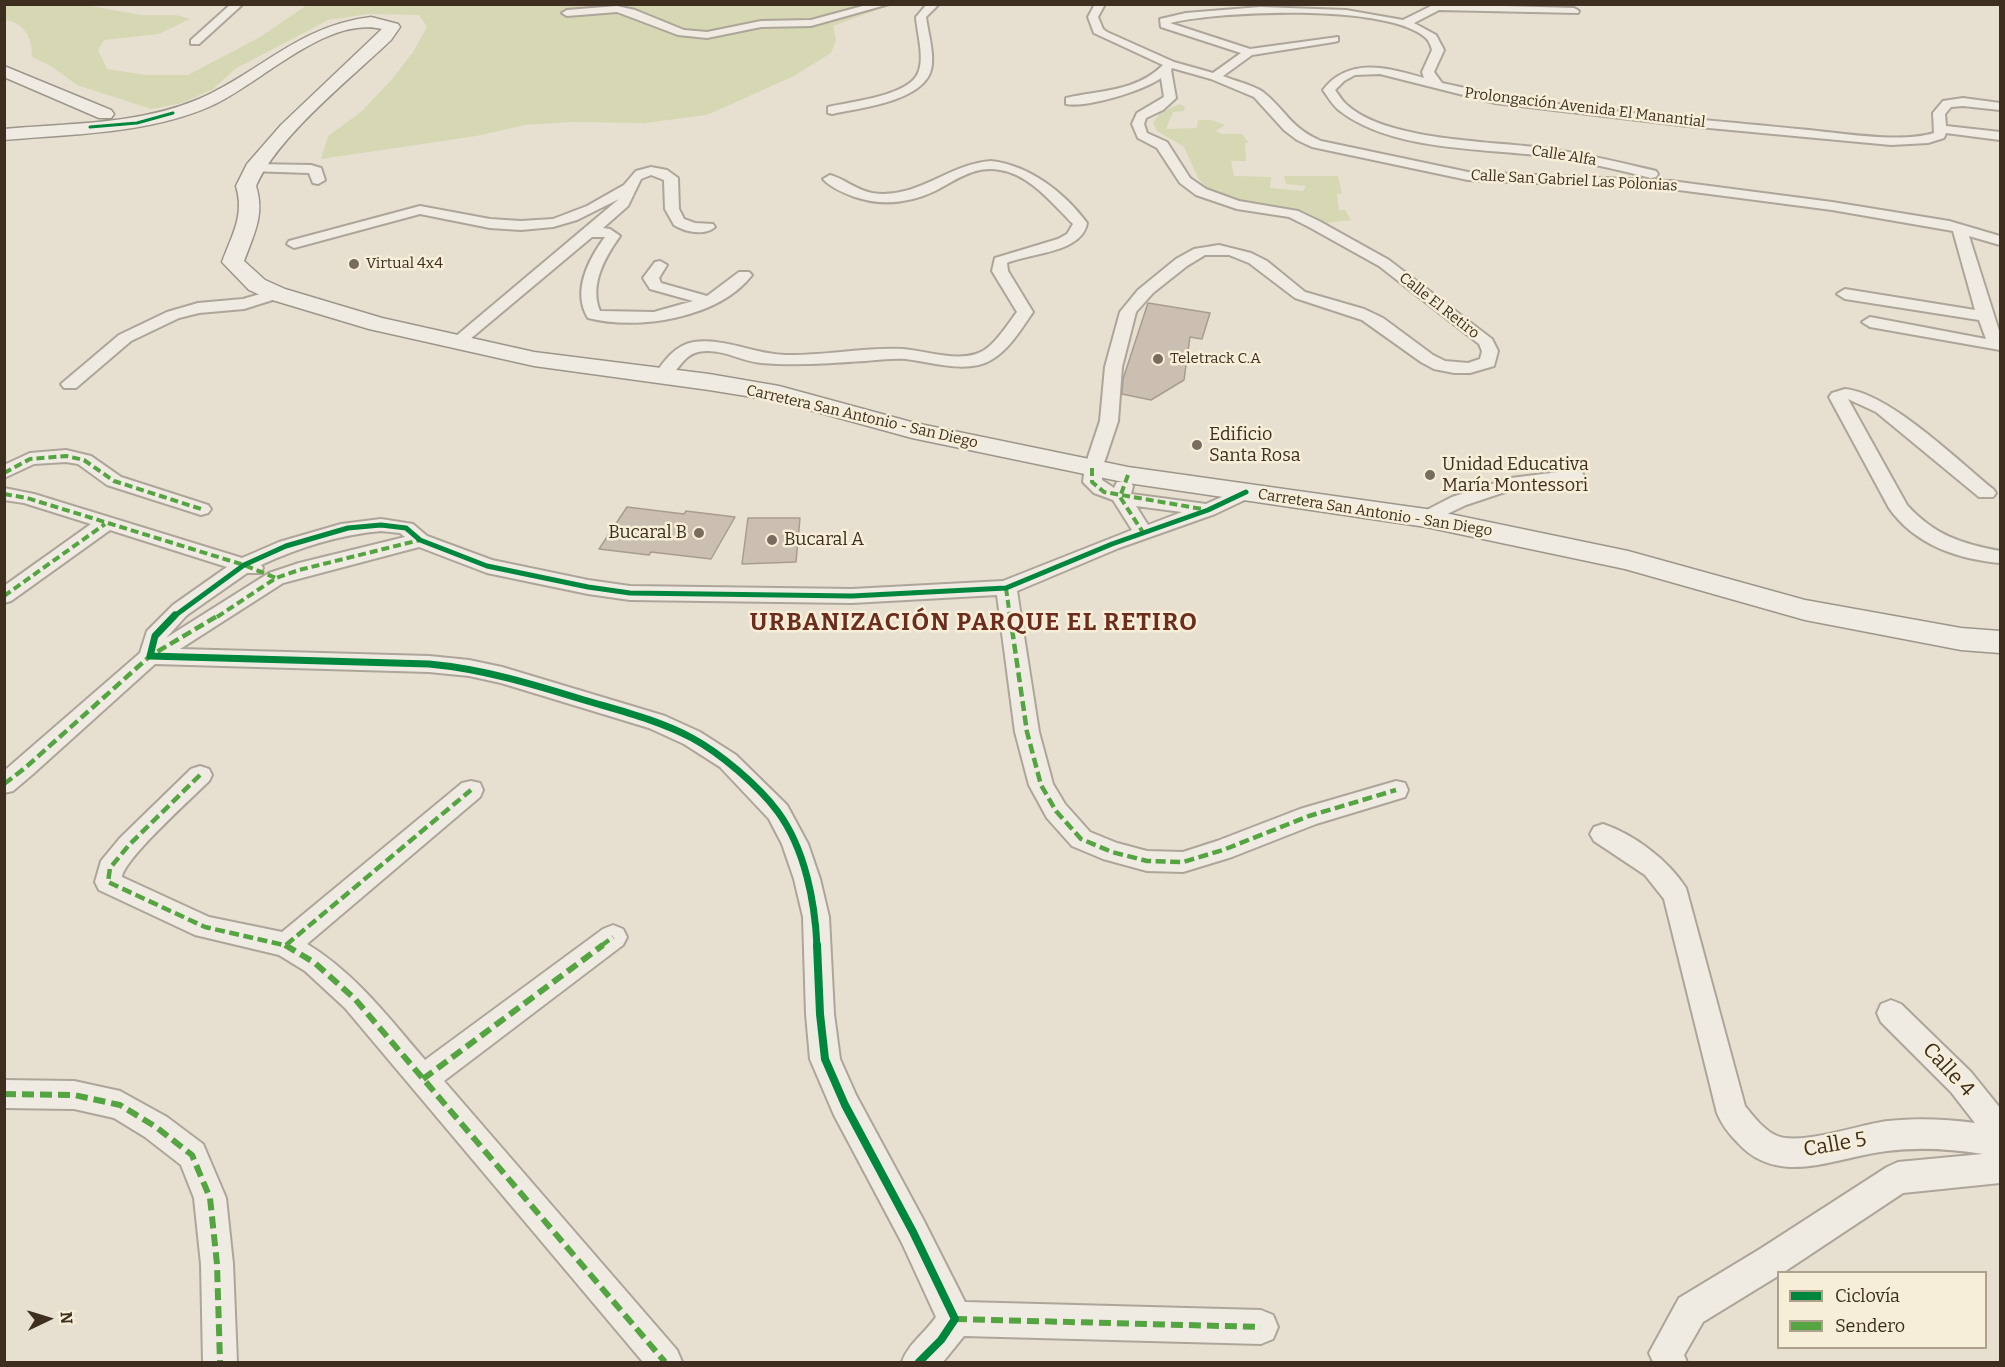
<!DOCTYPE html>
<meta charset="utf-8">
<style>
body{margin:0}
#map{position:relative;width:2005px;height:1367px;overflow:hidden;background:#e7e0d1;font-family:Bitter,serif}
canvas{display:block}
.frame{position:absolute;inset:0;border:6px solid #3d2e20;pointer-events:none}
.legend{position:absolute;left:1777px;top:1271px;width:210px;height:78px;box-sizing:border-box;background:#f7eed8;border:2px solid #ada18e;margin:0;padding:8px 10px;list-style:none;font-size:18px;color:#3d2e20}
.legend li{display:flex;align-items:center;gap:12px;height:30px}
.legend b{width:30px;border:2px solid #ada18e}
.north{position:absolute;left:18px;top:1289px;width:60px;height:60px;-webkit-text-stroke:4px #f7eed8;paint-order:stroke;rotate:86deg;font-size:16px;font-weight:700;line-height:24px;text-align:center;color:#3d2e20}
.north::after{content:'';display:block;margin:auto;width:21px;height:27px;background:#3d2e20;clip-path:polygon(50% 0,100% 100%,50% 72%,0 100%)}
</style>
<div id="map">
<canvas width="2005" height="1367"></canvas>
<div class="frame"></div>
<ul class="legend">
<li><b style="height:8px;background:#00873e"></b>Ciclovía</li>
<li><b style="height:8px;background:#54a441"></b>Sendero</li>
</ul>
<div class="north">N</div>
</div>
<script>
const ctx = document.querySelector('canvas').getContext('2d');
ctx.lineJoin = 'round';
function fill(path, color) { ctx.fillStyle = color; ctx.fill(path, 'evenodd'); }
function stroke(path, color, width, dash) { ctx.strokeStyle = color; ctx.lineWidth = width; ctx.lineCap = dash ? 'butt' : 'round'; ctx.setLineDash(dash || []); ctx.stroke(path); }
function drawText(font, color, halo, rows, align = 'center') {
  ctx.font = font + ' Bitter,serif'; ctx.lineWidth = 5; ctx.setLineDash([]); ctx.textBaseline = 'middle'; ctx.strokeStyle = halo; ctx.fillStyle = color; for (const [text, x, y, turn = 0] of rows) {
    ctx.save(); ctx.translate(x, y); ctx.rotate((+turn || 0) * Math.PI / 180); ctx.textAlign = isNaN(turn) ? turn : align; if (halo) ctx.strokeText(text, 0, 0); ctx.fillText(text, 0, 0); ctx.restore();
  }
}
const green = new Path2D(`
 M 5,4 L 85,5 L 141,15 L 176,15 L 190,19 L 159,34 L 104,40 L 98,50 L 107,69 L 146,75 L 188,75 L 260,37 L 307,5 L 890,5 L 833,26 L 836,40 L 831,53 L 794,76 L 707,115 L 645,123 L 571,122 L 525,125 L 476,136 L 321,159 L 328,136 L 361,112 L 393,78 L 413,52 L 427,27 L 419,15 L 368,14 L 328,20 L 235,69 L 213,89 L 182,103 L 151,109 L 77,85 L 51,66 L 32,57 C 32,38 25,23 5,20 Z
 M 1179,104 L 1185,107 L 1184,111 L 1173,112 L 1166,129 L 1197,128 L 1198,120 L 1211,120 L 1225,125 L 1216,131 L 1222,134 L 1242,134 L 1249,143 L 1245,143 L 1246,161 L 1231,161 L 1234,176 L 1271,177 L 1270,188 L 1303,191 L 1306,186 L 1286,184 L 1284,176 L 1338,176 L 1342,194 L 1337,194 L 1339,210 L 1345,210 L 1351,220 L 1326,223 L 1306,212 L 1234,200 L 1220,195 L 1206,187 L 1198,178 L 1184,147 L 1157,131 L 1153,123 L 1159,114 Z`);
const building = new Path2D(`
 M 1148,303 L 1210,313 L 1202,339 L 1190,337 L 1184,380 L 1151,400 L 1122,394 L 1123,379 Z
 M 627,507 L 684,514 L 686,511 L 735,517 L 711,559 L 651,552 L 649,555 L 599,549 Z
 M 748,518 L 800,518 L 796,562 L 742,564 Z`);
const street = new Path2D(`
 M 231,4 L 243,4 L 199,44 L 191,44 L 191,40 Z
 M 870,4 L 889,4 L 811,26 L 761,27 L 707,38 L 678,35 L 617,12 L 567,16 L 562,13 L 567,10 L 617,6 L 635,10 L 684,30 L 707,32 L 761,21 L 811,20 Z
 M 927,4 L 939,4 L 926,17 C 928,33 936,58 930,73 C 918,102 859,108 832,114 L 828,113 L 828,107 C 849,102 909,96 918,73 C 925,58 917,33 916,17 Z
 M 1095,4 L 1105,4 L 1098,17 L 1103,29 L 1107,32 L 1174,62 L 1213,73 L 1241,53 L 1161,27 L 1160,19 L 1186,13 L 1260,7 L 1346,10 L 1403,20 L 1435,4 L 1574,8 L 1579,11 L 1578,13 L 1439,10 L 1414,23 L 1436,35 L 1444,50 L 1434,72 L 1442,83 C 1558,110 1680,117 1798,129 C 1835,132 1899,144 1934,133 L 1933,113 L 1943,101 L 1963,98 L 2000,103 L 2000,110 L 1963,106 L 1951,107 L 1945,114 L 1946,126 L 2000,132 L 2000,140 L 1946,133 L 1944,138 L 1928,143 L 1891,145 L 1688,126 L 1495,103 L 1380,74 L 1355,75 L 1344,81 L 1335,90 C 1339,95 1342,101 1347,105 C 1387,141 1490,141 1543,148 C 1581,153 1618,162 1656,171 L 1658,174 L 1656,177 L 1651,178 C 1616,169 1580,161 1544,156 C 1481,148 1392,151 1340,111 C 1333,106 1328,97 1323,90 C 1349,56 1389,68 1424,78 L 1422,72 L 1432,50 C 1431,46 1429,41 1426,38 C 1388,3 1219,11 1170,23 L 1250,49 L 1338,37 L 1338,41 L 1334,42 L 1252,55 L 1223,76 C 1235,81 1253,85 1263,92 C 1287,111 1289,127 1321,141 L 1468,172 L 1671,181 L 1832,202 L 1949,221 L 2000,236 L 2000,245 L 1969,236 L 2000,334 L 2000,350 L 1870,327 L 1862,322 L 1870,317 L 1986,339 L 1979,320 L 1845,299 L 1837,294 L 1845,289 L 1975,310 L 1953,231 L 1832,210 L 1671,189 L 1468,180 L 1312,147 L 1297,140 L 1284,130 L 1254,97 L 1211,79 L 1172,68 L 1171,70 L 1176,98 L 1163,110 L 1146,118 L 1144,124 L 1147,133 L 1167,142 L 1190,178 L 1206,189 L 1239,201 L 1298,211 L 1319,221 L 1389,260 L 1492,339 L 1498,351 L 1494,366 L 1470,373 L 1454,373 L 1434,369 L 1421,362 L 1362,320 L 1295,298 L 1249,263 L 1229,255 L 1205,255 L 1187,266 L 1153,293 L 1136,312 L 1122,367 L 1118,421 L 1103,466 L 1102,480 L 1114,488 L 1117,482 L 1131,482 L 1133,486 L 1131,494 L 1206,504 L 1246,486 L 1253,488 L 1256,492 L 1253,496 L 1215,514 L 1119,548 L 1017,591 L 1039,732 L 1053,784 L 1065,804 L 1090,832 L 1117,843 L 1147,851 L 1183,852 L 1217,841 L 1300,809 L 1396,781 L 1405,783 L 1408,790 L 1405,797 L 1316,824 L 1232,857 L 1183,872 L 1147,871 L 1103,859 L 1072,846 L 1047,818 L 1029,785 L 1015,732 L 997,595 L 852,603 L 630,600 L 588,594 L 487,573 L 419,547 L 283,583 L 180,649 L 429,656 L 469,660 L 502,667 L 665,716 L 700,732 L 736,755 L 787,805 L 808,844 L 820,879 L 829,917 L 834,1014 L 840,1059 L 856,1095 L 924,1221 L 965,1302 L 1261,1310 L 1273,1315 L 1278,1327 L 1273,1339 L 1261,1344 L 964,1336 L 943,1362 L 902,1362 C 908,1344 925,1333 936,1317 L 902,1243 L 834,1115 L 810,1059 L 806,1014 L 803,917 L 794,879 L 782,844 L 769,819 L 720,767 L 684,744 L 649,728 L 501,683 L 469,676 L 429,672 L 155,664 L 33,774 L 13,791 L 4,793 L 4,771 L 140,653 L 147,631 L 173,605 L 227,567 L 110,530 L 11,601 L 4,603 L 4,586 L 91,524 L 24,503 L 4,500 L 4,488 L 34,494 L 242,558 L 279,542 L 341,524 L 381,519 L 413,524 L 427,536 L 492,560 L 588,580 L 630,586 L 852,589 L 1003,581 L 1132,530 L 1113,500 L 1094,493 L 1083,482 L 1085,466 L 1100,421 L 1105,367 L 1120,312 L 1138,290 L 1176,259 L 1194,249 L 1219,245 L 1251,253 L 1267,261 L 1305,292 L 1364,309 L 1383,318 L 1433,355 L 1445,361 L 1468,363 L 1480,359 L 1482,351 L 1479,344 L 1379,266 L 1309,227 L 1289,217 L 1237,209 L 1196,195 L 1180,183 L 1157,148 L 1138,138 L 1132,124 L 1137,113 L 1164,97 L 1161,78 C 1143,91 1087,108 1066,104 L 1066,98 C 1100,90 1136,92 1163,65 L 1094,33 L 1088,17 ZM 1136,506 L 1182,512 L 1148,525 ZM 381,531 L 400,533 L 405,537 L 299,563 L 269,573 L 166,638 L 187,615 L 247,573 L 260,573 L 263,568 L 261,565 C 300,547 338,535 381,531 Z
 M 991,161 C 1029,165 1065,193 1087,223 C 1082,253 1030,253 1007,263 L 1008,271 L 1033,312 C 1022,328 1009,350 991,360 C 968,374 931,362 906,359 C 893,358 879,360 865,361 C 830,363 795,366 761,363 C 740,361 720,347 698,352 C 679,356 675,384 656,380 L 654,376 C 664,361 675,345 694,342 C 725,338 754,354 785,355 C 824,356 864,347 903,349 C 926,351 954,361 976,354 C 993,349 1007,325 1017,312 L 992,271 L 995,258 L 1058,239 L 1067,234 L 1073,224 C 1053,204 1029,174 1000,170 C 975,165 956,180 935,191 C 910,203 882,206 855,197 C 844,193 831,188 823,179 L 830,175 C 845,179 856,190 872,193 C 917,200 948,164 991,161 Z
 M 254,164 L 311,165 L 321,168 L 325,180 L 318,184 L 313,183 L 309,173 L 249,171 L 247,168 L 249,165 Z
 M 651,167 L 667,170 L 678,178 L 679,209 L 684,219 L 695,223 L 713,224 L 715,227 C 705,236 685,232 674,225 L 665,209 L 664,180 L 651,175 L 641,179 L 628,206 L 603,228 L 610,229 L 620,236 C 605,257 589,285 600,311 L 654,312 L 693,301 L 650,289 L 643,278 L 655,262 L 660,261 L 667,265 L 659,278 L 661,283 L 707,296 L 739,272 L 749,272 L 752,275 C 719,318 638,331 588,318 C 572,292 588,260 605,237 L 592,237 L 463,345 L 451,345 L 449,342 L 619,199 L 577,220 L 553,227 L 521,230 L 490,228 L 420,214 L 294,248 L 287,244 L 289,241 L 420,206 L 490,219 L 521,221 L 553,219 L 587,206 L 624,185 L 636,171 Z
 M 277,289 L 282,291 L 285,294 L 282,297 L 244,309 L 199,313 L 179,318 L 131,341 L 76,388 L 64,388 L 61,384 L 119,335 L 167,312 L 198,303 L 243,299 Z
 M 1845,389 C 1889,393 1957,460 1993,489 L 1996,493 L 1993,497 L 1979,497 L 1876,412 L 1848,399 L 1907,505 C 1934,535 1962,544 2000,551 L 2000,563 C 1958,559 1915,545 1889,508 L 1829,397 L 1832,393 Z
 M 66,450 L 91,456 L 121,477 L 208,505 L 211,509 L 208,513 L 201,515 L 107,485 L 78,464 L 66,462 L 34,464 L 4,478 L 4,465 L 30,453 Z
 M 1575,470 L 1582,472 L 1584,476 L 1582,480 L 1520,487 L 1466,505 L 1426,524 L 1419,522 L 1416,518 L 1419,514 L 1452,497 L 1511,478 Z
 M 200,766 L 209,769 L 212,775 L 209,781 C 192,798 124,859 122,877 L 209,917 L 282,932 L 462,783 L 471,781 L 480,783 L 483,790 L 480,797 L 307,944 C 355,973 389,1018 425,1060 L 603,929 L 613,925 L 623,929 L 627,937 L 623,945 L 444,1081 L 677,1350 L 682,1362 L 643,1362 L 345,1008 L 305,971 L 279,955 L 195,935 L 99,890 L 95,882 L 101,861 L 120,838 L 191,769 Z
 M 1603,824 C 1635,835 1668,860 1686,888 L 1745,1106 C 1753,1116 1763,1129 1775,1135 C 1799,1147 1860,1124 1888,1121 C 1917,1118 1946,1119 1975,1123 L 1951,1092 L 1881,1022 L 1877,1013 L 1881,1004 L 1891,1000 L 1901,1004 L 1971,1072 L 2000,1108 L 2000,1183 L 1903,1193 L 1784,1272 L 1778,1272 L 1778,1276 L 1703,1322 L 1684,1355 L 1687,1362 L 1653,1362 L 1649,1353 L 1679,1298 L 1760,1249 L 1887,1167 L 1898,1162 L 1983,1154 C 1951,1149 1919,1147 1887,1151 C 1836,1157 1779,1188 1738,1143 C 1729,1134 1722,1125 1717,1113 L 1664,899 L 1645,875 L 1594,841 L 1590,834 L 1594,827 Z
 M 4,1080 L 74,1081 L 120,1091 L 167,1117 L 203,1144 L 226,1198 L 233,1264 L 237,1362 L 203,1362 L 201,1264 L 194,1198 L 181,1165 L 145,1137 L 114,1118 L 74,1109 L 4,1108 Z`);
const secondary = new Path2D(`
 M 371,17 L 398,24 L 400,27 L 391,40 C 350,79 277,137 256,186 C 265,214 254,234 244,261 L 265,280 L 285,289 L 382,318 L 534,352 L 709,374 L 779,386 L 915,423 L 1128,467 L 1426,509 L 1628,551 L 1805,600 L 1961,628 L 2000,631 L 2000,653 L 1961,650 L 1805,620 L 1625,569 L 1426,527 L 1128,483 L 912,438 L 777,401 L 709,390 L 534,366 L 369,329 L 269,299 L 249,290 L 222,262 C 232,235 245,215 236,186 L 247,164 L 281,125 L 382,29 C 327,15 260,84 211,106 C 148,134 72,134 4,140 L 4,129 C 69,123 138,125 199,99 C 261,72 298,26 371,17 Z
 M 4,66 L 111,110 L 114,114 L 111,118 L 99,118 L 4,77 Z`);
const quietFar2 = new Path2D(`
 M 1092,468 L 1092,482 L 1104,492 L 1202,509
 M 4,473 L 30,459 L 66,456 L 84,460 L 114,481 L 201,509
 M 1128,475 L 1120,497 L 1144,534
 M 4,494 L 27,498 L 244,565 L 276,578
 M 1006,588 L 1010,617
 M 4,596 L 105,524
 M 217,617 L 276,578 L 299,570 L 420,540`);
const quietFar1 = new Path2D(`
 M 1010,615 L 1027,732 L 1041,785 L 1056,811 L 1081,839 L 1112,852 L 1147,861 L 1183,862 L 1223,850 L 1309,816 L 1396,790
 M 200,775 L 129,845 L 110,868 L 108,882 L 205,927 L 288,946
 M 4,784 L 25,768 L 150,656 L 219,615
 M 286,945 L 471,790
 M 601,946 L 613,937`);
const quiet = new Path2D(`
 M 285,945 L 315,963 L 355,999 L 665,1362
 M 423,1079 L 603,945
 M 4,1094 L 74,1095 L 120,1105 L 156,1127 L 192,1155 L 210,1198 L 217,1264 L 220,1362
 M 955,1319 L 1261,1327`);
const cyclewayFar3 = new Path2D(`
 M 90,127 L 137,123 L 173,113`);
const cyclewayFar2 = new Path2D(`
 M 173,617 L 244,565 L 286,546 L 348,528 L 381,525 L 406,528 L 420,540 L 487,566 L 588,587 L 630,593 L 852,596 L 1006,588 L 1112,544 L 1208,510 L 1246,492`);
const cyclewayFar1 = new Path2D(`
 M 175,615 L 155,636 L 150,656 L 429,664 C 483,669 532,684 584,700 C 621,711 658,720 692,738 C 720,753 759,786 778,812 C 805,849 815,902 817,946`);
const cycleway = new Path2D(`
 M 817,945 L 820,1014 L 825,1059 L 845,1105 L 913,1232 L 955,1319 L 941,1340 L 919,1362`);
const markers = [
 [354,264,6,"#786c5e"],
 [1158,359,6,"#786c5e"],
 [1197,445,6,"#786c5e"],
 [1430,475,6,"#786c5e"],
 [699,533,6,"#786c5e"],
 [772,540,6,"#786c5e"]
];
const farStreetnames = [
 ["Prolongación Avenida El Manantial",1585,108,7],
 ["Calle Alfa",1564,156,9],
 ["Calle San Gabriel Las Polonias",1574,181,3],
 ["Calle El Retiro",1439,306,38],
 ["Carretera San Antonio - San Diego",862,417,13],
 ["Carretera San Antonio - San Diego",1375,513,9]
];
const farPoinames = [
 ["Virtual 4x4",366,264],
 ["Teletrack C.A",1170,359]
];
const poiNames = [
 ["Edificio",1209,435],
 ["Santa Rosa",1209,456],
 ["Unidad Educativa",1442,465],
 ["María Montessori",1442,486],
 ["Bucaral B",687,533,"right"],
 ["Bucaral A",784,540]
];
const nearStreetnames = [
 ["Calle 4",1948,1070,47],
 ["Calle 5",1835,1145,-10]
];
const districtNames = [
 ["URBANIZACIÓN PARQUE EL RETIRO",974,623]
];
fill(green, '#d6d7b3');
fill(building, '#cbbfb2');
stroke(building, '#a89c90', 1.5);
stroke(street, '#ada599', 4);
stroke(secondary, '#9c958a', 3);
fill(street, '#efebe3');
fill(secondary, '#efebe3');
stroke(quietFar2, '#54a441', 4, [8, 4]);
stroke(quietFar1, '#54a441', 4.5, [10, 4.5]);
stroke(quiet, '#54a441', 6, [12, 6]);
stroke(cyclewayFar3, '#00873e', 3);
stroke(cyclewayFar2, '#00873e', 5);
stroke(cyclewayFar1, '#00873e', 7);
stroke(cycleway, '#00873e', 8);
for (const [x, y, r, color] of markers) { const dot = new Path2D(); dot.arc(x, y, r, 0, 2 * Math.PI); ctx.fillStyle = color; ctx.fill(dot); stroke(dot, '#f7eed8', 2); }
drawText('15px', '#3d2e20', '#f7eed8', farStreetnames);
drawText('15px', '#3d2e20', '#f7eed8', farPoinames, 'left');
drawText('18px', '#3d2e20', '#f7eed8', poiNames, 'left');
drawText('21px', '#3d2e20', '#f7eed8', nearStreetnames);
ctx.letterSpacing = '1.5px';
drawText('bold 24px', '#6b2e1e', '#f7eed8', districtNames);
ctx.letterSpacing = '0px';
</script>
